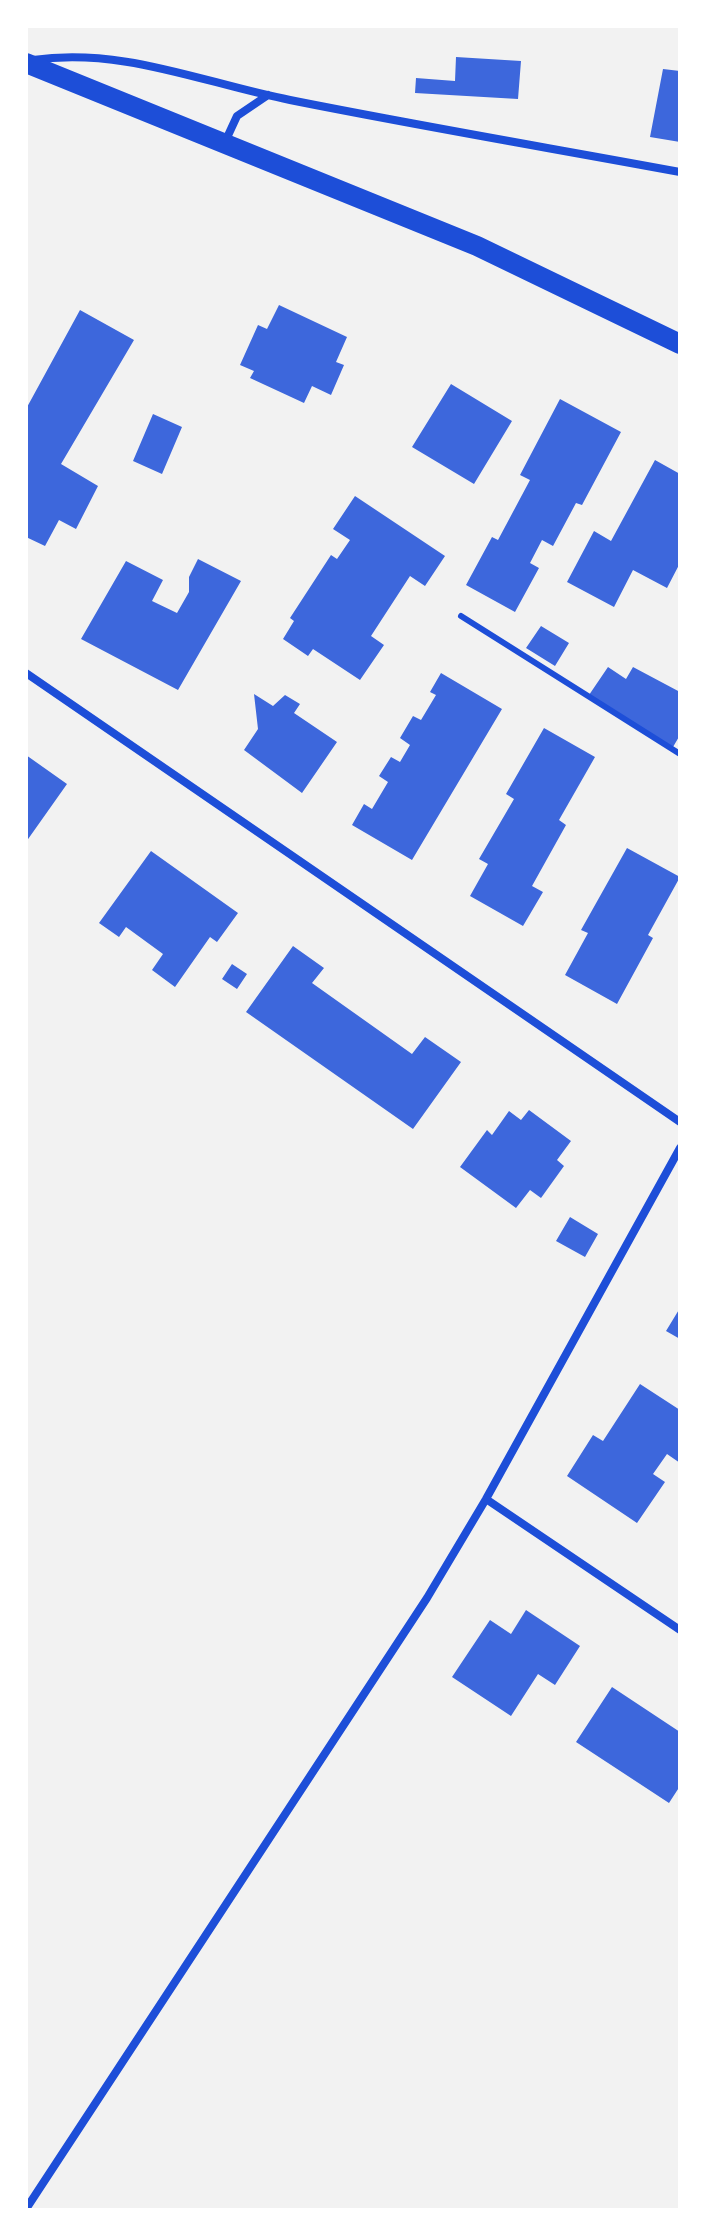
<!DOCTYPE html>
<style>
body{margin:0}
#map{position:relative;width:706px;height:2236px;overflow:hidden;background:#f2f2f2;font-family:"Roboto Condensed",sans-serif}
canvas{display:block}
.frame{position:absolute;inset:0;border:28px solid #fff;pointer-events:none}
</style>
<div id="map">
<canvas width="706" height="2236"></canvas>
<div class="frame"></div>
</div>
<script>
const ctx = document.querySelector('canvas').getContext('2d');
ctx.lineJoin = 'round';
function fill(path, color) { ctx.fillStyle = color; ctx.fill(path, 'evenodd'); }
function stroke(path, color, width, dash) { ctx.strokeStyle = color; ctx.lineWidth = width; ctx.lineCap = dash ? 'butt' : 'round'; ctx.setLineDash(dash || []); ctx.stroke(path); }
const building = new Path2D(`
 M 456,57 L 521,61 L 518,99 L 415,93 L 416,78 L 455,81 Z
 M 663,69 L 680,71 L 680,142 L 650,137 Z
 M 279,305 L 347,337 L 336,362 L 344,365 L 331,395 L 312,386 L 304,403 L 250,378 L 254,371 L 240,365 L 258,325 L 267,329 Z
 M 80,310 L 134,340 L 61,464 L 98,486 L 76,529 L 59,520 L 45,546 L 26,537 L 26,409 Z
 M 451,384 L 512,421 L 474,484 L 412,447 Z
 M 560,399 L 621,432 L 582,505 L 576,503 L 553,546 L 542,540 L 530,563 L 539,568 L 515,612 L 466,585 L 492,537 L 498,540 L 530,480 L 520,475 Z
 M 153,414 L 182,427 L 162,474 L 133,461 Z
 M 655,460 L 680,474 L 680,563 L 667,588 L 633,570 L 614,607 L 567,582 L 594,531 L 611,541 Z
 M 355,496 L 445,556 L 425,586 L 410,576 L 371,636 L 384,645 L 360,680 L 313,649 L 308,656 L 283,639 L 294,621 L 290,618 L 331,555 L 337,559 L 350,540 L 333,529 Z
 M 198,559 L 241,581 L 178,690 L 81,639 L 126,561 L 163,580 L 152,601 L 177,613 L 189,592 L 189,577 Z
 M 541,626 L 569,643 L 555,666 L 526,648 Z
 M 608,667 L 626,679 L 633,667 L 680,692 L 680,735 L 673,747 L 589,695 Z
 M 441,673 L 502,709 L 412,860 L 352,825 L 364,804 L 372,809 L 388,782 L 379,776 L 391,757 L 400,762 L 410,745 L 400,738 L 413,716 L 421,720 L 436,695 L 430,692 Z
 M 254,694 L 273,706 L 285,695 L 300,704 L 294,713 L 337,742 L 302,793 L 244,750 L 258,729 Z
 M 544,728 L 595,757 L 559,820 L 566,825 L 532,886 L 543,892 L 523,926 L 470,896 L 488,864 L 479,859 L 514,799 L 506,794 Z
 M 26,755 L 67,784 L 26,842 Z
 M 627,848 L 680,877 L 648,935 L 653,938 L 617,1004 L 565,975 L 588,933 L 581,930 Z
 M 151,851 L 238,913 L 217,942 L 210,937 L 175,987 L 152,970 L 163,954 L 126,927 L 119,937 L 99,923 Z
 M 293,946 L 324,968 L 312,983 L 412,1054 L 425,1037 L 461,1062 L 413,1129 L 246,1012 Z
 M 232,964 L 247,974 L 237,989 L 222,979 Z
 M 529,1110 L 571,1141 L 557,1160 L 564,1166 L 541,1198 L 530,1190 L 516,1208 L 460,1167 L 487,1130 L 492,1135 L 509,1111 L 521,1120 Z
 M 570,1217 L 598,1234 L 585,1257 L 556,1241 Z
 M 680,1308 L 680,1339 L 666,1331 Z
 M 640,1384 L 680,1410 L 680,1463 L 667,1454 L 653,1474 L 665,1482 L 637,1523 L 567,1476 L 593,1435 L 603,1441 Z
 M 526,1610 L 580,1646 L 555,1685 L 538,1674 L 511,1716 L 452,1677 L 490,1620 L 511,1634 Z
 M 612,1687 L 680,1732 L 680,1786 L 669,1803 L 576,1742 Z`);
const service = new Path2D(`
 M 461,616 L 680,754`);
const minor = new Path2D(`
 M 33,60 C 123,47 203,83 290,100 C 420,126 550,148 680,172
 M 225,142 L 237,116 L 268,95
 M 26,673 L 680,1122
 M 486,1499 L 680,1630
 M 26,2209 L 427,1598 L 486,1499 L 680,1148`);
const primary = new Path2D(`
 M 26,63 L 477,246 L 680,344`);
fill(building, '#3d67dc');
stroke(service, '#1d4ed8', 6);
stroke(minor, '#1d4ed8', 8);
stroke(primary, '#1d4ed8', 20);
</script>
